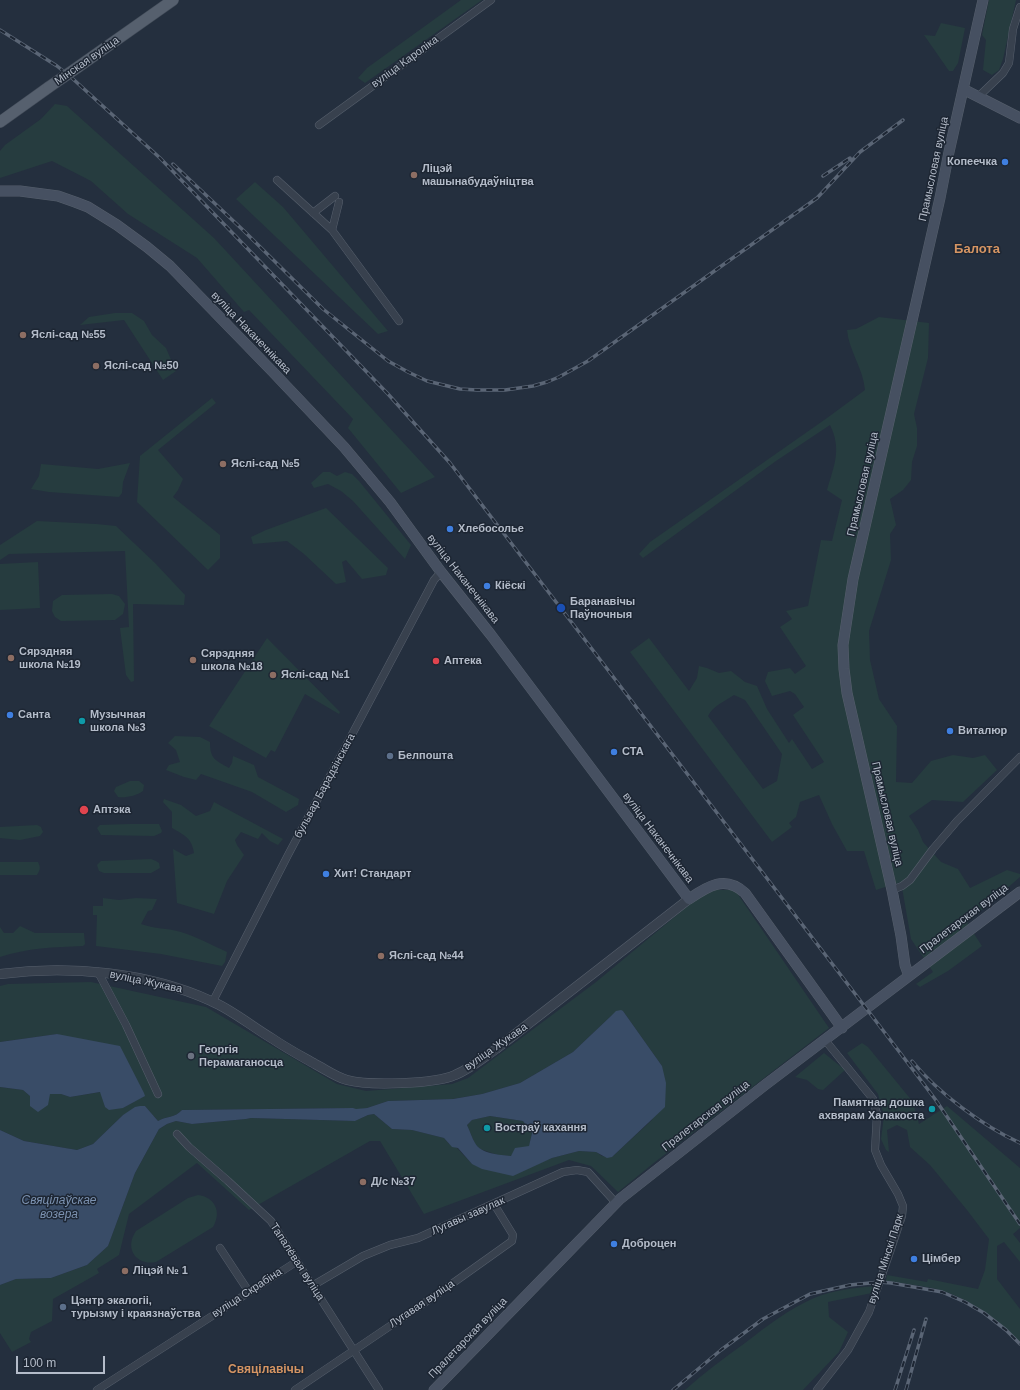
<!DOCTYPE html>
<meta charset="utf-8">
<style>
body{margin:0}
#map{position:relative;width:1020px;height:1390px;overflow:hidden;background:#242f3e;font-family:Helvetica,sans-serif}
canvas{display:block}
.scale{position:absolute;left:16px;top:1356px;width:89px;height:18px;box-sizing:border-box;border:2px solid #b4bcc9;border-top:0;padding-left:5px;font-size:12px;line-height:14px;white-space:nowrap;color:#b4bcc9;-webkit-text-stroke:3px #1d2633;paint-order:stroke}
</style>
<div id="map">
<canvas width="1020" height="1390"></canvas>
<div class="scale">100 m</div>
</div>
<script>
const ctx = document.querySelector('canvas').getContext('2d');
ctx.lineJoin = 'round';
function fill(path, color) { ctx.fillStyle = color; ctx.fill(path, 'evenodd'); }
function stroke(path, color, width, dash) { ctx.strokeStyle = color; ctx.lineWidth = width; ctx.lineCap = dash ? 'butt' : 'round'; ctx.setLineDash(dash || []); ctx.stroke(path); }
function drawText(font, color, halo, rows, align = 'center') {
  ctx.font = font + ' Helvetica,sans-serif'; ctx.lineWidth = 3; ctx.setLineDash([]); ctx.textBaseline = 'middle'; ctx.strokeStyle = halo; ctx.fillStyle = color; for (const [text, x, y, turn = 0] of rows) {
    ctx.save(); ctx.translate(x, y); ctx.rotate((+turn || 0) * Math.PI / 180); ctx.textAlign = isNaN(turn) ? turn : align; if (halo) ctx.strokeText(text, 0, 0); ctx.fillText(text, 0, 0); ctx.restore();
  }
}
const green = new Path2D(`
 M 461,0 L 482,0 L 365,83 L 358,78 L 367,68 Z
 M 989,0 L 1016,0 L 1003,59 L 999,70 L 992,75 L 983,70 L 986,40 L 982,35 Z
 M 941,23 L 965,28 L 958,63 L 953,71 L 949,71 L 924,35 L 935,36 Z
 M 55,104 L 67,106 L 214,238 L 435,477 L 401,493 L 348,428 L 353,419 L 249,310 L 244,312 L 197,258 L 128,214 L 91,181 L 52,161 L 0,178 L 0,151 L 5,145 L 41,119 Z
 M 255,182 L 283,207 L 388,331 L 378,334 L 236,199 Z
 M 115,313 L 132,313 L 144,321 L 152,335 L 166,348 L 176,371 L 163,380 L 124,320 L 80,325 L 89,317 Z
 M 879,317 L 929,323 L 928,358 L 914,414 L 917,428 L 917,446 L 912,462 L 911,480 L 903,490 L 890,499 L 896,525 L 890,534 L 891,560 L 869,631 L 870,660 L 879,699 L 897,726 L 896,782 L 912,783 L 931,761 L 953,755 L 973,758 L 985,755 L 997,770 L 963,802 L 932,800 L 909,816 L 918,830 L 923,842 L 941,862 L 958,869 L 970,888 L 1007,870 L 1020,874 L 1020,877 L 967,923 L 982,946 L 948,971 L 920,987 L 916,984 L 933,972 L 911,939 L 901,882 L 876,890 L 864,851 L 847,851 L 832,824 L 819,795 L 800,802 L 796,817 L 789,823 L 792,827 L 772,842 L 630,652 L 649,638 L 689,691 L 697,678 L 699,666 L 707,668 L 719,673 L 731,671 L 745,682 L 757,686 L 767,709 L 789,743 L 792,739 L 812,769 L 824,762 L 793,715 L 804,707 L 795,694 L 790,691 L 772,696 L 765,681 L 768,672 L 790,668 L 795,674 L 806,666 L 780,627 L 792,619 L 786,611 L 808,606 L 821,540 L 832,541 L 842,500 L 827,490 C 834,466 842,449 830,425 L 776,461 L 643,558 L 639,554 L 650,542 L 827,418 L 865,390 C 863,368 849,351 847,330 L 856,329 ZM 734,695 L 745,700 L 782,754 L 777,781 L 763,789 L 708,716 C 713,706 725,701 734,695 Z
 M 212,398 L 216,403 L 158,450 L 183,479 L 178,490 L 173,497 L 220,535 L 220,558 L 208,570 L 137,502 L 140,456 Z
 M 130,463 L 123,482 L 122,493 L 119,497 L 49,492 L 31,489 L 39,476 L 41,464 L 98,469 Z
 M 323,472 L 330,472 L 337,476 L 345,472 L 352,474 L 359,481 L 411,545 L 405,559 L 353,501 L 341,491 L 328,484 L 314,488 L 311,483 Z
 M 326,508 L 388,568 L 386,575 L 362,579 L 346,560 L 342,562 L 346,582 L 336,584 L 304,554 L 287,541 L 253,544 L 251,537 L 266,530 Z
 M 37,521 L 96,524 L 116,526 L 155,563 L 185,595 L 184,605 L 133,604 L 134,681 L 131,682 L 126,675 L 120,628 L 129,627 L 125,551 L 9,554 L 0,560 L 0,545 Z
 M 38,562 L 40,608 L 0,610 L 0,564 Z
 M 112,594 L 119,596 L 125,604 L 123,614 L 115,620 L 61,621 L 55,617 L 52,611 L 53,601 L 62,595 Z
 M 267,638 L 340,712 L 339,714 L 305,694 L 275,752 L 271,750 L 266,758 L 209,726 Z
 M 175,736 L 200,737 L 210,742 C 210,759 215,760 229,768 L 232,763 L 233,756 L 254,765 L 258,777 L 299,799 L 298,805 L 286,812 L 252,792 L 201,774 L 196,780 L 184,777 L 166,770 L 169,765 L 180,762 L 176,750 L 168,743 Z
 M 130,781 L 139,781 L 144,785 L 143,791 C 136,796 126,798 118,797 L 114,791 L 116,787 Z
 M 164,799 L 181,805 L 196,816 L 210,811 L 214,802 L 283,839 L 278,845 L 270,841 L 262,833 L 258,839 L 241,832 L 235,840 L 237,845 L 244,855 L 227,881 L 214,914 L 177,903 L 173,849 L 186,856 L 194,853 C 192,838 184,835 172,828 L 172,812 L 163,802 Z
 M 130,824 L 159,824 L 162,831 L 161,833 L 154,836 L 101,835 L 97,828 L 100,825 Z
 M 37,825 L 41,827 L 43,832 L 40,836 L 20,840 L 0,838 L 0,827 Z
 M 151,859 L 156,861 L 159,863 L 160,868 L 151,873 L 104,873 L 99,871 L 97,865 L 101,861 Z
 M 0,862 L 38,862 C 41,868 40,870 37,875 L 0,875 Z
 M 715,890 L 735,890 L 829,1028 L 655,1162 L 618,1192 L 591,1166 L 569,1160 L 424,1214 L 380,1141 L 370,1141 L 249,1210 L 197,1163 L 129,1214 L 119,1255 L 97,1269 L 99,1273 L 53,1299 L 52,1321 L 31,1332 L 29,1339 L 31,1342 L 12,1352 L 0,1333 L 0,1285 L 16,1279 L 51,1278 L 87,1265 L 108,1246 L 135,1173 L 159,1129 L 167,1124 L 176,1121 L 192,1124 L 246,1119 L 251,1118 L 355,1121 L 368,1115 L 374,1114 L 392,1129 L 412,1130 L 444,1138 L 449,1144 L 457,1148 L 472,1164 L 539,1163 L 552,1158 L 579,1151 L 596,1152 L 602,1156 L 612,1157 L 652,1120 L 662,1066 L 623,1011 L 611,1016 L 573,1052 L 520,1083 L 482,1094 L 452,1099 L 388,1101 L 367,1108 L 356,1110 L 353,1108 L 182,1110 C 175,1118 166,1116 158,1121 L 145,1106 L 123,1115 L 93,1144 L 77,1150 L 24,1141 L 0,1130 L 0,1087 L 23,1090 L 30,1096 L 50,1094 L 61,1094 L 70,1097 L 101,1092 L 105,1107 L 123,1108 L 144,1096 L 57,1034 L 0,1042 L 0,986 L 8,984 L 91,982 L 206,1007 L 337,1084 L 366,1091 L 452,1084 L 468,1078 L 596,982 L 701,895 Z
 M 103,898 L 119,900 L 136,898 L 157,899 L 152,910 L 148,911 L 141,924 C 154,929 168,928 181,932 C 197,937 212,945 227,952 L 225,962 L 222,966 L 161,954 L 96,946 L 97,915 L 93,915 L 93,906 L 103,906 Z
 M 20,926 L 35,933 L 84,933 L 85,944 L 83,946 C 55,947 27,948 0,957 L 0,927 L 4,933 L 13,933 Z
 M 862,1043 L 868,1047 L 913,1102 L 919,1124 L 947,1106 L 1020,1168 L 1020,1228 L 1013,1234 L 1020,1243 L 1020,1262 L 1004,1242 L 997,1246 L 997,1279 L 1020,1309 L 1020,1342 C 999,1320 963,1294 932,1288 C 917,1285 902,1283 886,1281 L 887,1275 L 927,1282 L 928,1279 L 978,1289 L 985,1270 L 989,1239 L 967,1210 L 930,1165 L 910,1147 L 907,1130 L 897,1125 L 887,1130 L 889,1152 L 886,1150 L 881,1139 L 884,1116 L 878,1094 L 847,1053 Z
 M 824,1053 L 845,1070 L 823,1090 L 818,1089 L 807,1080 L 795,1077 Z
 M 490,1116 L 523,1121 L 532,1133 L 529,1147 L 511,1156 L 498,1155 L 480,1149 L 475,1144 L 467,1125 L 472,1120 Z
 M 198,1195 C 215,1197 222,1212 213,1227 L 156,1262 C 136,1266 124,1248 136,1231 L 188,1198 Z
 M 875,1286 L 872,1293 L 828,1302 L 829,1317 L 848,1332 L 839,1352 L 803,1390 L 685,1390 C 704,1373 724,1358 745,1343 C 767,1326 789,1309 814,1298 C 833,1290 855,1288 875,1286 Z`);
const water = new Path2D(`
 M 621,1010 L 623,1011 L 662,1066 L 666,1083 L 665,1107 L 612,1157 L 607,1158 L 596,1152 L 579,1151 L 552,1158 L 513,1176 L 482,1169 L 472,1164 L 458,1148 L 452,1147 L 444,1138 L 412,1130 L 392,1129 L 374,1114 L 368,1115 L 355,1121 L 251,1118 L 246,1119 L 192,1124 L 176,1121 L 167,1124 L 159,1129 L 135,1173 L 108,1246 L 87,1265 L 51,1278 L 16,1279 L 0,1285 L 0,1130 L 24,1141 L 77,1150 L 93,1144 L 123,1115 L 135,1107 L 140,1106 L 145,1106 L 158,1121 C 166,1116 175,1118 182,1110 L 353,1108 L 356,1109 L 367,1108 L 388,1101 L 453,1099 L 482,1094 L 520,1083 L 573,1052 L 611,1016 L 616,1011 ZM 490,1116 L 523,1121 L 532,1133 L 529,1146 L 515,1148 L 511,1156 C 500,1155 481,1154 475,1143 C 472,1138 470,1131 467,1125 L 472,1120 Z
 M 57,1034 L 120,1046 L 144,1093 L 145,1096 L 123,1108 L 109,1110 L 105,1107 L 100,1092 L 70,1097 L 61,1094 L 50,1094 L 48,1105 L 38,1112 L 30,1106 L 30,1096 L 23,1090 L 0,1087 L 0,1042 Z`);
const minor = new Path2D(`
 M 979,96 L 1003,73 L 1009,63 L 1013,29 L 1020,7
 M 319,125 L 491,0
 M 277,180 L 332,230
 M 339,202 L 332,230 L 399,321
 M 313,213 L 335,196
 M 892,890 L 902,886 L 910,880 L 933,849 L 957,821 L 1020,757
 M 98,972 L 126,1025 L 158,1094
 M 213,1001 L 288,855 L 434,580 L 441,572
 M 177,1134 L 189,1147 L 228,1181 L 271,1221 L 379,1390
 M 220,1248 L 249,1292
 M 312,1286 L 363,1256 L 390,1245 L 418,1238 L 563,1172 L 577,1170 L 588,1172 L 616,1203
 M 97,1390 L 296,1262
 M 295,1390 L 439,1293 L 512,1241 L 513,1235 L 494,1204
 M 817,1390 L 848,1350 L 869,1312 L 891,1249 L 902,1216 L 903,1206 L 898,1194 L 881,1165 L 875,1150 L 877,1114 L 873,1099 L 825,1040`);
const tertiary = new Path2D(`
 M 0,974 C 69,965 148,972 211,1001 C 231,1009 254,1028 273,1039 C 286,1048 301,1056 315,1064 C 325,1069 336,1077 347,1080 C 369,1086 435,1084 455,1075 C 470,1069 483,1058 496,1049 L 689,899`);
const secondary = new Path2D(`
 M 963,89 L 1020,118
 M 0,191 L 20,191 L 58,196 L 75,202 L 88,207 L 117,225 L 147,247 L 170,266 L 272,371 L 344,447 L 390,502 L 441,572 L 491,635 L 689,899 C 708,886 725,875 745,893 L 842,1028
 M 909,976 L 905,965 L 901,936 L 892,890 L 847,693 L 844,669 L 843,645 L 853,579 L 940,198 L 949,152 L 983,0
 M 434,1390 L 620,1199 L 765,1085 L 1020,892`);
const primary = new Path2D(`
 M 78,67 L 173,0
 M 0,122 L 49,87`);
const rail = new Path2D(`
 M 0,30 L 57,66 L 73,79 L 160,158 L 388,394 L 450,463 L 901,1054 L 935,1099 L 1020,1224
 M 173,164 L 244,231 L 323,309 L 388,361 L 408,372 L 427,381 L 460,389 L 477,390 L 505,390 L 533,386 L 547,382 L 559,377 L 588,361 L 817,198 L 860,152 L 903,120
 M 823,176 L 850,158
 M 912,1061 C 938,1093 983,1126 1020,1143
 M 673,1390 L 721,1350 L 763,1319 L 810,1294 L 850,1285 L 880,1282 L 891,1283 L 942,1292 L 965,1302 L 984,1313 L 1006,1330 L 1020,1344
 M 895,1390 L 914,1330
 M 906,1390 L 926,1319`);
const primaryBridge = new Path2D(`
 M 49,87 L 78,67`);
const markers = [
 [1005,162,4,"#3f7fe0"],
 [414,175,4,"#8d6e63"],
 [23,335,4,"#8d6e63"],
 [96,366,4,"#8d6e63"],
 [223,464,4,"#8d6e63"],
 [450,529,4,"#3f7fe0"],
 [487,586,4,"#3f7fe0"],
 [561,608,5,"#1a4fb4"],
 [11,658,4,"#8d6e63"],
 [193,660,4,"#8d6e63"],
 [436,661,4,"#e0444e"],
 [273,675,4,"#8d6e63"],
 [10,715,4,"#3f7fe0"],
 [82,721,4,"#0f9aa8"],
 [950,731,4,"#3f7fe0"],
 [614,752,4,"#3f7fe0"],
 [390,756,4,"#5c6f8a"],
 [84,810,5,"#e0444e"],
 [326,874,4,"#3f7fe0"],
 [381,956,4,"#8d6e63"],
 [191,1056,4,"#6b7280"],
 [932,1109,4,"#0f9aa8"],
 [487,1128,4,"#0f9aa8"],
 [363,1182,4,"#8d6e63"],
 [614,1244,4,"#3f7fe0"],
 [914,1259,4,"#3f7fe0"],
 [125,1271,4,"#8d6e63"],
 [63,1307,4,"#5c6f8a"]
];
const streetNames = [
 ["Мінская вуліца",87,61,-35],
 ["вуліца Кароліка",405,62,-36],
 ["Прамысловая вуліца",934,169,-78],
 ["вуліца Наканечнікава",251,333,46],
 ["Прамысловая вуліца",863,484,-77],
 ["вуліца Наканечнікава",463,579,52],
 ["бульвар Барадзінскага",325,786,-62],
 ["Прамысловая вуліца",887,814,77],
 ["вуліца Наканечнікава",658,838,53],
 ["Пралетарская вуліца",964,919,-37],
 ["вуліца Жукава",146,982,12],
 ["вуліца Жукава",496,1047,-35],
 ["Пралетарская вуліца",706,1116,-38],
 ["Лугавы завулак",468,1216,-24],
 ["вуліца Мінскі Парк",886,1259,-72],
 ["Тапалёвая вуліца",297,1262,57],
 ["вуліца Скрабіна",247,1293,-33],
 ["Лугавая вуліца",422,1304,-34],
 ["Пралетарская вуліца",468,1338,-46]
];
const poiNames = [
 ["Копеечка",997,162,"right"],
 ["Ліцэй",422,169],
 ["машынабудаўніцтва",422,182],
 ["Яслі-сад №55",31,335],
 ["Яслі-сад №50",104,366],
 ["Яслі-сад №5",231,464],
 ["Хлебосолье",458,529],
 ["Кіёскі",495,586],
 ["Баранавічы",570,602],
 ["Паўночныя",570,615],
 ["Сярэдняя",19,652],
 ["школа №19",19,665],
 ["Сярэдняя",201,654],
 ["школа №18",201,667],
 ["Аптека",444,661],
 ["Яслі-сад №1",281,675],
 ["Санта",18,715],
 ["Музычная",90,715],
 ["школа №3",90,728],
 ["Виталюр",958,731],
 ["СТА",622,752],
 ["Белпошта",398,756],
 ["Аптэка",93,810],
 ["Хит! Стандарт",334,874],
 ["Яслі-сад №44",389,956],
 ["Георгія",199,1050],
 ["Перамаганосца",199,1063],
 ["Памятная дошка",924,1103,"right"],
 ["ахвярам Халакоста",924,1116,"right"],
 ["Востраў кахання",495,1128],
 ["Д/с №37",371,1182],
 ["Доброцен",622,1244],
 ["Цімбер",922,1259],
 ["Ліцэй № 1",133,1271],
 ["Цэнтр экалогіі,",71,1301],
 ["турызму і краязнаўства",71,1314]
];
const waterNames = [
 ["Свяцілаўскае",59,1201],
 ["возера",59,1215]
];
const neighbourhoodNames = [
 ["Свяцілавічы",266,1370]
];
const quarterNames = [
 ["Балота",977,249]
];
fill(green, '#263c3f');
fill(water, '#394c67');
stroke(minor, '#565f6c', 8);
stroke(tertiary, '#565f6c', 10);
stroke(secondary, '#565f6c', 11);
stroke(primary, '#414a57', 12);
stroke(minor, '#38414e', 7);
stroke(tertiary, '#38414e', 9);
stroke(secondary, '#465061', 10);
stroke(primary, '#56606e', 11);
stroke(rail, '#5a6575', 3.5);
stroke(rail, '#1d2633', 2, [6]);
stroke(primaryBridge, '#414a57', 12, []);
stroke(primaryBridge, '#56606e', 11);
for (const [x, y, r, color] of markers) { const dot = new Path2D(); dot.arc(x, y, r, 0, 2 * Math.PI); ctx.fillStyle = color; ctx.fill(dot); stroke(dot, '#1d2633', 1.5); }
drawText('11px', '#b4bcc9', '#1d2633', streetNames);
drawText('bold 11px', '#b4bcc9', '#1d2633', poiNames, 'left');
drawText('italic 12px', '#7c92b1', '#1d2633', waterNames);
drawText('bold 12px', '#d59563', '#1d2633', neighbourhoodNames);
drawText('bold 13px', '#d59563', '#1d2633', quarterNames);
</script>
